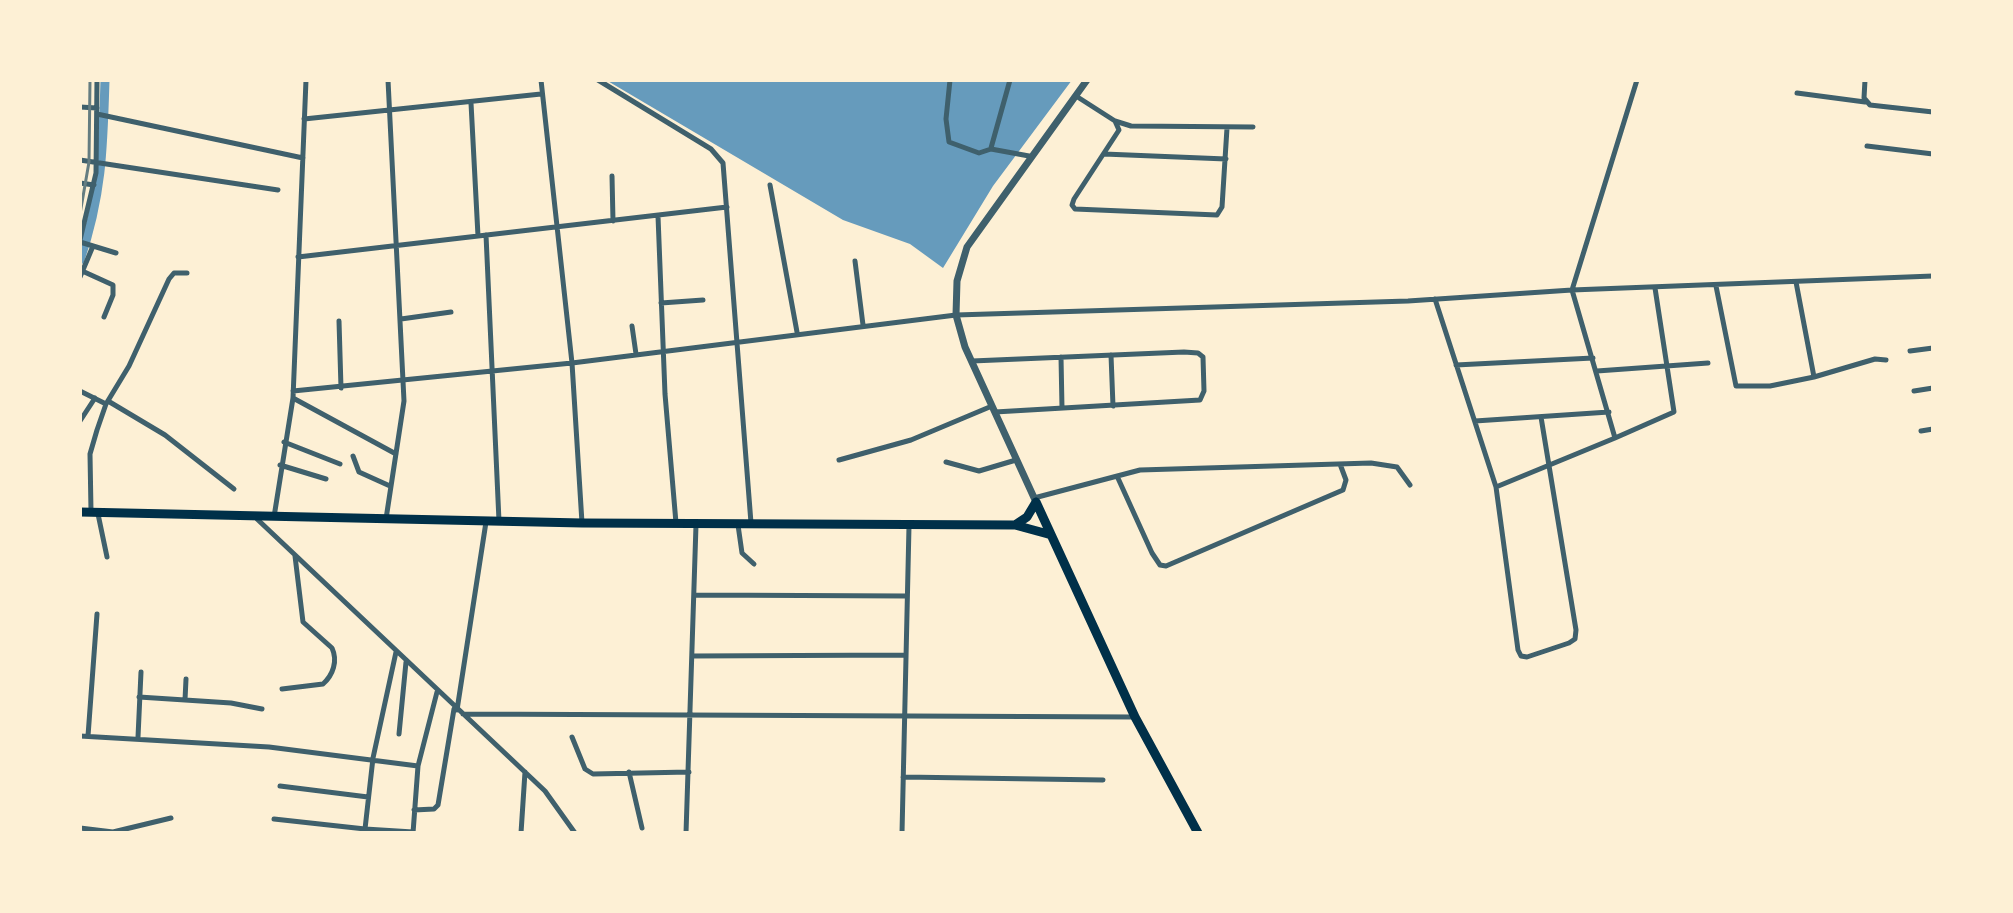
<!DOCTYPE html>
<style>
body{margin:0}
#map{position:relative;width:2013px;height:913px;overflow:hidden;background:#fdf0d5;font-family:Overpass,sans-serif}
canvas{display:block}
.frame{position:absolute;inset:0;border:82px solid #fdf0d5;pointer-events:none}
</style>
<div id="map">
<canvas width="2013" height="913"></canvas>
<div class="frame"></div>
</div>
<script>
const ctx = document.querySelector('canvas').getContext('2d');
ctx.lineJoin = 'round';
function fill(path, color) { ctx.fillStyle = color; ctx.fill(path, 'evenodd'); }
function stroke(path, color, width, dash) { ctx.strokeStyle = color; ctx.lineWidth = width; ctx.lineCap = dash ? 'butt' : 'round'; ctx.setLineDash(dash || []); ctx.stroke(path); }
const water = new Path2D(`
 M 606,80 L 1072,80 L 993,186 L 943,268 L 910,244 L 843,220 Z`);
const canal = new Path2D(`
 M 80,260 C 102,195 103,148 105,80`);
const minor = new Path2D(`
 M 541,80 L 572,363 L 582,523
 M 598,80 L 711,149 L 723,163 L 751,523
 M 950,80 L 946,119 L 949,142 L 979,153 L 991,149 L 1029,156
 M 1865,80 L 1864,98 L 1870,105 L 1933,112
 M 1797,93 L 1865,102
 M 1076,96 L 1115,121 L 1131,126 L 1253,127
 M 471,103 L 478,236
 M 80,107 L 97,108
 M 97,114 L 303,158
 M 304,119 L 541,94
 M 1115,121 L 1119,130 L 1074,199 L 1072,205 L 1075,209 L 1217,215 L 1222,207 L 1227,128
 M 1867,146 L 1933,154
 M 991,148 L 1010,80
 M 1104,154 L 1226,159
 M 80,160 L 278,190
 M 612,176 L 613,221
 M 80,183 L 94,185
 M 770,185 L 797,332
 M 658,216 L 665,394 L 676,523
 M 486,235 L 499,521
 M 80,240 L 96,173 L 97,80
 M 80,242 L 116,253
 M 298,257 L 727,207
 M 855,261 L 863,325
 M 80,270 L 113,285 L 113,295 L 104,317
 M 80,277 L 93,246
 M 1796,282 L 1814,377 L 1875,359 L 1886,360
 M 1716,286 L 1736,386 L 1770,386 L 1814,377
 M 1435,299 L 1496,487 L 1518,650 L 1521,656 L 1527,657 L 1569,643 L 1575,639 L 1576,630 L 1541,417
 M 661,303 L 703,300
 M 401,319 L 451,312
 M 339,321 L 341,388
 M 632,326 L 636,354
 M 1910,351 L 1933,348
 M 1111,355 L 1113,406
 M 1061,357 L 1062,408
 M 972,361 L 1184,352 L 1198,353 L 1203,357 L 1204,391 L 1200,400 L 995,412
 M 1456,365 L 1593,358
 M 1597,371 L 1708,363
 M 80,391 L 106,404
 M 293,391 L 572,363 L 956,315 L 1408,301 L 1572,290 L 1933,276
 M 1914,391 L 1933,388
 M 293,398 L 396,454
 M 108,401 L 165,435 L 234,489
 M 80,421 L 95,398
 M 1475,421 L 1609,412
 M 1921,431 L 1933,429
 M 1615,438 L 1674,412 L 1655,288
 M 284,442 L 340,464
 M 353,456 L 359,472 L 390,486
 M 839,460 L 911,440 L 992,406
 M 946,462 L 979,471 L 1016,460
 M 280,465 L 326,479
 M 1117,476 L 1152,553 L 1160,565 L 1166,566 L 1343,490 L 1346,480 L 1340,464
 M 1496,487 L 1615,438 L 1572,290 L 1637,80
 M 1034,498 L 1140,470 L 1371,463 L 1397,467 L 1410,485
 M 91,511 L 90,454 L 97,430 L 106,404 L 129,366 L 169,279 L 174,273 L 187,273
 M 98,514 L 107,557
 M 274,517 L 293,398 L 306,80
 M 257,519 L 545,791 L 575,833
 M 386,519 L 404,401 L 388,80
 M 738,525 L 742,553 L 754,564
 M 696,595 L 906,596
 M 693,656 L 905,655
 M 282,689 L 323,684 C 333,675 338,661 332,648 L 303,622 L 295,556
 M 139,697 L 231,703 L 262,709
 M 185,700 L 186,679
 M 457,710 L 486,522
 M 463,714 L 1134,717
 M 399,734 L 406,662
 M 80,736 L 269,747 L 418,766
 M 88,736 L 97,614
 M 138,737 L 141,672
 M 572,737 L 585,769 L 593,774 L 689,772
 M 629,772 L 642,828
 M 903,777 L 1103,780
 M 280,786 L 368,797
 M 414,810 L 434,809 L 438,805 L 454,709
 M 274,819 L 365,829 L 373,758 L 396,652
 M 80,828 L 113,832 L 171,818
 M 365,829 L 413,832
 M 413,833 L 418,766 L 437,692
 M 521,833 L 525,772
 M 686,833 L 696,525
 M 902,833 L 909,526`);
const tertiary = new Path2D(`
 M 1036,502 L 965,347 L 956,315 L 957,281 L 967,247 L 1087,80`);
const primary = new Path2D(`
 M 1036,502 L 1135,717 L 1198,833
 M 80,512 L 582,523 L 1015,525 L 1048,534
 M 1015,525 L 1027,517 L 1036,502`);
const rail = new Path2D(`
 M 80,214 L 89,162 L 90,80`);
fill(water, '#669bbc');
stroke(canal, '#669bbc', 9);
stroke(minor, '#3f606c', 5);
stroke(tertiary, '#3f606c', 7);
stroke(primary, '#003049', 9);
stroke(rail, '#657d81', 3);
</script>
